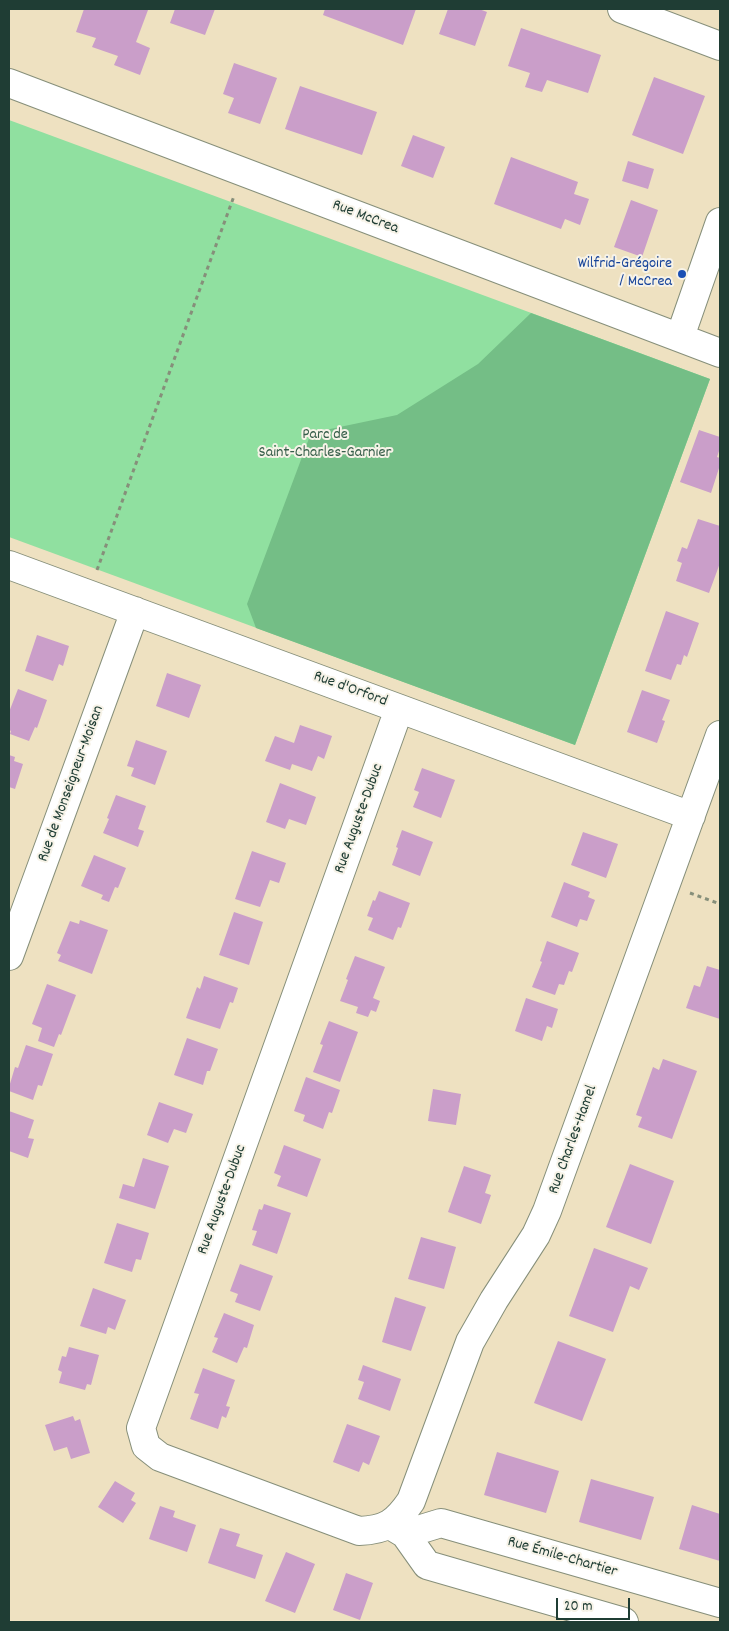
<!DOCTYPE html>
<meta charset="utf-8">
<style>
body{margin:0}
#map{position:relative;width:729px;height:1631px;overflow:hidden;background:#eee1c1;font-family:Dekko,sans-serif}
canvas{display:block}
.frame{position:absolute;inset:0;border:10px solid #1f3d34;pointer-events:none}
.scale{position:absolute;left:556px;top:1598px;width:74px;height:22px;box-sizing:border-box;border:2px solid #1f3d34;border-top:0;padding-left:6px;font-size:15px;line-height:18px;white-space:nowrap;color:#1f3d34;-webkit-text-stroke:4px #f7f3e8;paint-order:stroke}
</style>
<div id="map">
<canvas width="729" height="1631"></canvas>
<div class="frame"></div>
<div class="scale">20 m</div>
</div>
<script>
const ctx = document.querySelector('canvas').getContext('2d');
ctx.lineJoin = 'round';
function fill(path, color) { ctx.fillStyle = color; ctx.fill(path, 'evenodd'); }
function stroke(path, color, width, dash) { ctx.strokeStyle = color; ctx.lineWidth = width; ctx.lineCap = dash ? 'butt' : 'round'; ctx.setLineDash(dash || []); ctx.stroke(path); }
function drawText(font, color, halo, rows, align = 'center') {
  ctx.font = font + ' Dekko,sans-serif'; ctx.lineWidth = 4; ctx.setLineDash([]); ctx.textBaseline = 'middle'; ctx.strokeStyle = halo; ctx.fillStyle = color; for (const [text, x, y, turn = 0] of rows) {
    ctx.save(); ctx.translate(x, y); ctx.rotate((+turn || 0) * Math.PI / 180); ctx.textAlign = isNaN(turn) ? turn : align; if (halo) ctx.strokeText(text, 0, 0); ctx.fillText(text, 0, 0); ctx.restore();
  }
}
const green = new Path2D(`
 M 9,120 L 710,379 L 575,745 L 9,537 Z`);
const forest = new Path2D(`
 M 531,313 L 710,379 L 575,745 L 256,628 L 247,604 L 311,433 L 397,415 L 478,364 Z`);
const building = new Path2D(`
 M 84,9 L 148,10 L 136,42 L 150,48 L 140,75 L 114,65 L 118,56 L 92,47 L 96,38 L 76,32 Z
 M 175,9 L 215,9 L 205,35 L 170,23 Z
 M 325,9 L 416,9 L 403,45 L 323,15 Z
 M 448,9 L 479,9 L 487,12 L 475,46 L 439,34 Z
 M 521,28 L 601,55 L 588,93 L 547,80 L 542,92 L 525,87 L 530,73 L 508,66 Z
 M 234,63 L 277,78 L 260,124 L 228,113 L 234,98 L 223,94 Z
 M 654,77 L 705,96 L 683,154 L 632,135 Z
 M 300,86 L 377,112 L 362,155 L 285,129 Z
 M 413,135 L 445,147 L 433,178 L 401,166 Z
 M 511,157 L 578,182 L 574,194 L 589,199 L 580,225 L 565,219 L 561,229 L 494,204 Z
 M 628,161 L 654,169 L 648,189 L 622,181 Z
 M 631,200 L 658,210 L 642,257 L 614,247 Z
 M 699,430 L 720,437 L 720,448 L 717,457 L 720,458 L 720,465 L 711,493 L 680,482 Z
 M 698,519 L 720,526 L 720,563 L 709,593 L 676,581 L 682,563 L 677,561 L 682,547 L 687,549 Z
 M 666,611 L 699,623 L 687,657 L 684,655 L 681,665 L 677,664 L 671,680 L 645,671 Z
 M 37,635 L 69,646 L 63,666 L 59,664 L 53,681 L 25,671 Z
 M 167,673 L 201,685 L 189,718 L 156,706 Z
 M 18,689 L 47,700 L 37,728 L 35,727 L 29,741 L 10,734 L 11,731 L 9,730 L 9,712 Z
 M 642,690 L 670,700 L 662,720 L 665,721 L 657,743 L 627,732 Z
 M 300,725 L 332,736 L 324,759 L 318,756 L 312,771 L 292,764 L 290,770 L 265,761 L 275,736 L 294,743 Z
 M 136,740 L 167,751 L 155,785 L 131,776 L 134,768 L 127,766 Z
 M 9,755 L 15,757 L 14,761 L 23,764 L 15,789 L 9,787 Z
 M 422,768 L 455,780 L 441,818 L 413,807 L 419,792 L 414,790 Z
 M 280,783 L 316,797 L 306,825 L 289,819 L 285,829 L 266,822 Z
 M 116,795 L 146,806 L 138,829 L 144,831 L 138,847 L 103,833 L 109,819 L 107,818 Z
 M 402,830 L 433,842 L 420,876 L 392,865 L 398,848 L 396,847 Z
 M 583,832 L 618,844 L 606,878 L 571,865 Z
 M 252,851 L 286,863 L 279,883 L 270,880 L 260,907 L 235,899 Z
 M 94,855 L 126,868 L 118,888 L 115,887 L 109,902 L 101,899 L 103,895 L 81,886 Z
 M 564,882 L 590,892 L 588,897 L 595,900 L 587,921 L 580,919 L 577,927 L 551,917 Z
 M 379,891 L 410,903 L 401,928 L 398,927 L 393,940 L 368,930 L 373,918 L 367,916 L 373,900 L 375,901 Z
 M 234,912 L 263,922 L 249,965 L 219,955 Z
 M 80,920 L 108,930 L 92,974 L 58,961 L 61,955 L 57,953 L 70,921 L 79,924 Z
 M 547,941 L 579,953 L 572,972 L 569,971 L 564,985 L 559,984 L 555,995 L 532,987 L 542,962 L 540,961 Z
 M 355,956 L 385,967 L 373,998 L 380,1001 L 376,1012 L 371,1010 L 368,1017 L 356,1013 L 358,1007 L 340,1001 L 348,980 L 346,979 Z
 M 707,966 L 720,970 L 720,1019 L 686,1008 L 694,985 L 700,987 Z
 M 204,976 L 238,988 L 233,1003 L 230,1002 L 220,1029 L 186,1018 L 197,987 L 200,989 Z
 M 47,984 L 76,995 L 61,1035 L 59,1034 L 54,1047 L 38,1041 L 42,1028 L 32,1024 Z
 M 526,998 L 558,1009 L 552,1028 L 547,1026 L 542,1041 L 515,1031 Z
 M 329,1021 L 358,1032 L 340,1082 L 313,1072 L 323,1045 L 320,1044 Z
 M 187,1038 L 218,1049 L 210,1071 L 207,1071 L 203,1085 L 174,1075 Z
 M 26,1045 L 53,1054 L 42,1086 L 38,1085 L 33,1100 L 9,1091 L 9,1087 L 15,1067 L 18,1068 Z
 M 663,1059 L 697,1071 L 672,1139 L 638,1127 L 642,1117 L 636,1115 L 653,1067 L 659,1070 Z
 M 306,1077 L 340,1090 L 332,1113 L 329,1112 L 323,1129 L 303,1121 L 305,1115 L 294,1111 Z
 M 433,1089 L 461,1094 L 456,1125 L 428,1121 Z
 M 159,1102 L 193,1114 L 186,1133 L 174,1129 L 168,1143 L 147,1135 Z
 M 9,1111 L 34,1120 L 28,1138 L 34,1139 L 28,1158 L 9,1151 Z
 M 284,1145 L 321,1159 L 307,1197 L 277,1186 L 281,1176 L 274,1173 Z
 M 143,1158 L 169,1166 L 155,1209 L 119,1198 L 123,1184 L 134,1187 Z
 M 630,1164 L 674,1181 L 651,1244 L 606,1227 Z
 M 464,1166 L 491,1175 L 485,1193 L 491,1195 L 481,1224 L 448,1212 Z
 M 264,1204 L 291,1213 L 277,1254 L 252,1245 L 257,1231 L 252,1230 L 259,1209 L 262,1210 Z
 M 117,1223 L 149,1233 L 141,1260 L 136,1259 L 132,1272 L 104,1263 Z
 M 421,1237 L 456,1247 L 444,1289 L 408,1279 Z
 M 594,1248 L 648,1268 L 639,1290 L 630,1286 L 613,1332 L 569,1316 Z
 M 240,1264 L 273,1276 L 260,1311 L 235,1302 L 238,1294 L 230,1291 Z
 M 93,1288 L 126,1300 L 115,1330 L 108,1327 L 106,1334 L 80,1326 Z
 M 395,1297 L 426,1307 L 411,1351 L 382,1342 Z
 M 224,1313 L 254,1325 L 247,1348 L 244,1347 L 237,1363 L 212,1352 L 218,1338 L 214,1337 Z
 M 558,1341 L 606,1359 L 582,1421 L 534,1403 Z
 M 69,1347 L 99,1355 L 91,1385 L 87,1384 L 85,1390 L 59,1383 L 62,1372 L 58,1370 L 62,1356 L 66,1357 Z
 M 363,1365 L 401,1379 L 390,1411 L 358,1399 L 364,1382 L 358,1380 Z
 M 203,1368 L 235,1380 L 226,1406 L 230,1407 L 226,1418 L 222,1416 L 218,1429 L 190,1419 L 199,1394 L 194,1393 Z
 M 73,1416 L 75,1421 L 80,1419 L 90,1453 L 71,1459 L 67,1447 L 54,1451 L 45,1425 Z
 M 347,1424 L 380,1436 L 369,1465 L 363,1462 L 359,1472 L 333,1462 Z
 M 497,1452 L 559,1471 L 546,1513 L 484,1495 Z
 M 591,1479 L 654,1497 L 641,1540 L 579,1522 Z
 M 115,1481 L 135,1493 L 131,1500 L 136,1503 L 123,1523 L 98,1507 Z
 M 692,1505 L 720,1514 L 720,1561 L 679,1549 Z
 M 160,1506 L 175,1511 L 173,1517 L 196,1525 L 187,1552 L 149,1539 Z
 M 220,1528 L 240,1534 L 236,1546 L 263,1555 L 255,1579 L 208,1563 Z
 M 286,1552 L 315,1564 L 295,1613 L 265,1601 Z
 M 346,1573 L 373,1583 L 360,1620 L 333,1610 Z`);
const path = new Path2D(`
 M 97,570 L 234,196
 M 690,893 L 720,904`);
const minor = new Path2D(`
 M 622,9 L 720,46
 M 9,83 L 720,353
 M 680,337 L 720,222
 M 9,565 L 691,816
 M 399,709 L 141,1428 L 146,1446 L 160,1457 L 359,1531 C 386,1530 396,1523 411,1501 L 470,1342 L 494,1300 L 536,1235 L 547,1211 L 720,735
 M 9,956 L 135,611
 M 390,1525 L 405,1534 L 427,1565 L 624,1622
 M 405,1534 L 441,1523 L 720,1603`);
const markers = [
 [682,274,5,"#1a4fb4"]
];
const streetNames = [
 ["Rue McCrea",365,218,21],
 ["Rue d'Orford",350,690,20],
 ["Rue de Monseigneur-Moisan",72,784,-70],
 ["Rue Auguste-Dubuc",360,819,-70],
 ["Rue Charles-Hamel",574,1140,-70],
 ["Rue Auguste-Dubuc",223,1200,-70],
 ["Rue Émile-Chartier",562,1558,16]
];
const transitNames = [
 ["Wilfrid-Grégoire",672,265],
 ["/ McCrea",672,283]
];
const parkNames = [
 ["Parc de",325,436],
 ["Saint-Charles-Garnier",325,454]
];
fill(green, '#90e0a0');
fill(forest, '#74be86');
fill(building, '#ca9ec9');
stroke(minor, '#868f7a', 30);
stroke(path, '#868f7a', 3, [4, 4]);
stroke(minor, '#fff', 28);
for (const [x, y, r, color] of markers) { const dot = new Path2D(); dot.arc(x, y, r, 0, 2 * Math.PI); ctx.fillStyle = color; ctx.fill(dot); stroke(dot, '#f7f3e8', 2); }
drawText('16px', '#1f3d34', '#f7f3e8', streetNames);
drawText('16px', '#164399', '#f7f3e8', transitNames, 'right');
drawText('16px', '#365e4a', '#f7f3e8', parkNames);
</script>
